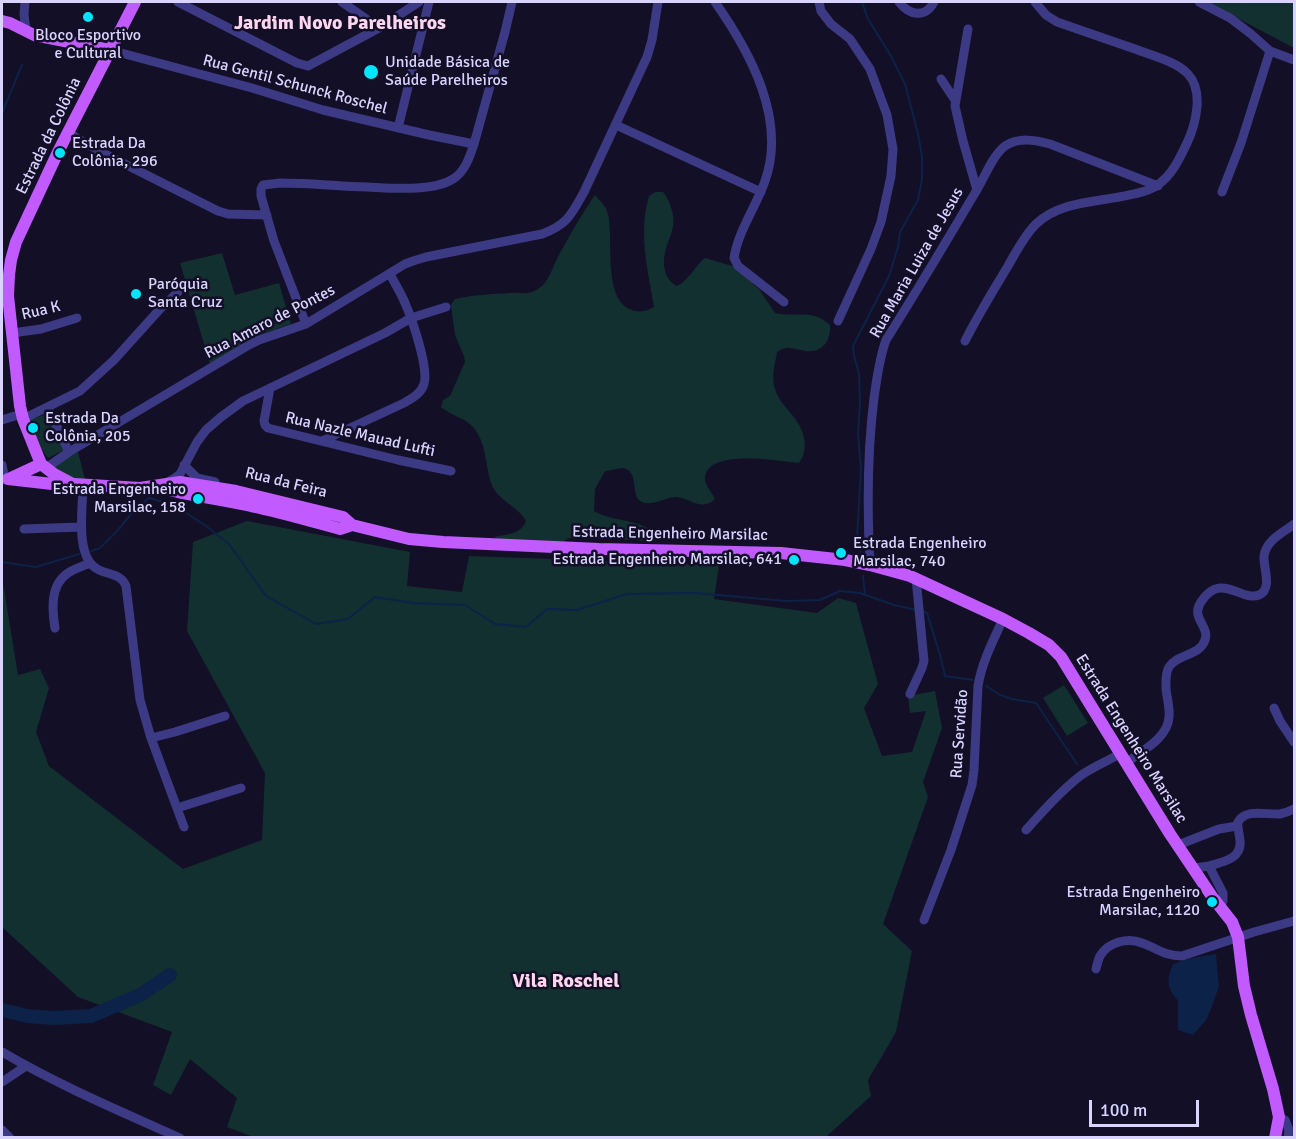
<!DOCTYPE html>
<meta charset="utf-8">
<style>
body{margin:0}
#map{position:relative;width:1296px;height:1139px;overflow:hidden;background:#130f26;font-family:Signika,sans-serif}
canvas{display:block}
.frame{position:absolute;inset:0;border:3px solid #d9d4ff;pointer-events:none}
.scale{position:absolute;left:1089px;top:1100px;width:110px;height:27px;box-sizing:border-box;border:3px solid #d9d4ff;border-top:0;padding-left:8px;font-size:18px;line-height:21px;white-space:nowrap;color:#d9d4ff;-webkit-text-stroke:4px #130f26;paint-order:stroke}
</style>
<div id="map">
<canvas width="1296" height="1139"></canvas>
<div class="frame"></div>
<div class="scale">100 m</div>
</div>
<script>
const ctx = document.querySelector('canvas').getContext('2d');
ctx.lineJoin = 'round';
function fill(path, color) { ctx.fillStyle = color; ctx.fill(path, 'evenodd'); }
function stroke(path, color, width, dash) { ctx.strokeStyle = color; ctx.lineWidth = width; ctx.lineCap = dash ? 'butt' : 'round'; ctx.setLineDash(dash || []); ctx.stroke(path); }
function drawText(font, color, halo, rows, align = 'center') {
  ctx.font = font + ' Signika,sans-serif'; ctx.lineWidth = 5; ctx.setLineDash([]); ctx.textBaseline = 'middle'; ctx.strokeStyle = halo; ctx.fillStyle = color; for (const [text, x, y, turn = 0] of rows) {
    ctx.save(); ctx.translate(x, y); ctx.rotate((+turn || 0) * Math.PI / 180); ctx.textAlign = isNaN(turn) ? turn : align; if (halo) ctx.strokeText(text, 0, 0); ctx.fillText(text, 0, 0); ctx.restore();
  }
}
const green = new Path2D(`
 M 1207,2 L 1294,2 L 1294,48 Z
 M 655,192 L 663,192 C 670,201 675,215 673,227 C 672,233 669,239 667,245 C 662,260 662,278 677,286 C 688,281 695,266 705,258 L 746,270 L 753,284 L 759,289 L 775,313 C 796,318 812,308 830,325 C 831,342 822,353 805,351 C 798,350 792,347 785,348 C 782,349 780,350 777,352 C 775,364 771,377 775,389 C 778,400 786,407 793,416 C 804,429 810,448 799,463 C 780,461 706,448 705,478 C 705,486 712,492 715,499 C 701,512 691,498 676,497 C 665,497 649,509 639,500 C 631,492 639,471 623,468 C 618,468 610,471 605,471 L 595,489 L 594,511 C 612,523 653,518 656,541 L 649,542 L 635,540 L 569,538 L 563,542 L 500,542 L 494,537 C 507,534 520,535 526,521 C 519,508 504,503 496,492 C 483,474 490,445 472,426 C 463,417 450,415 441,407 L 443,400 L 450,396 L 465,362 L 464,356 L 455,335 L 451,305 L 455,299 C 473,295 492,294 510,293 C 516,292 522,294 528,293 C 534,292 540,288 544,284 C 549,279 555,262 559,255 C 570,234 582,214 595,195 C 600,201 606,206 608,214 C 614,238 602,300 632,310 C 640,313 647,311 654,307 C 648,270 638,233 649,196 Z
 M 222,253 L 235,295 L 279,283 L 291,324 L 264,333 L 210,364 L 180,263 Z
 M 47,414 L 64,450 L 48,458 C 40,448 35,434 31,422 L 32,419 Z
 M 78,452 L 86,483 L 69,478 L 52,465 Z
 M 247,521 L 410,552 L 407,586 L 462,592 L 469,556 L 719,565 L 714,599 L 817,613 L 838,598 L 856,603 L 878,684 L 864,708 L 882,756 L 912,752 L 926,711 L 910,713 L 908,696 L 935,691 L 942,728 L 923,782 L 928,797 L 883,924 L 912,951 L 896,1032 L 868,1080 L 871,1096 L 826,1137 L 806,1136 L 804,1138 L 256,1138 L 227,1127 L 237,1098 L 190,1059 L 171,1095 L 153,1085 L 172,1032 L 78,997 L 2,927 L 2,577 L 18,675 L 40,669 L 49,688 L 36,732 L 49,766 L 183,869 L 262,840 L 265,773 L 187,631 L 193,542 Z
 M 1064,685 L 1088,723 L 1067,736 L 1043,698 Z`);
const water = new Path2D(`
 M 1216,954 L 1219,987 L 1207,1019 L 1193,1035 L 1178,1030 L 1178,1001 C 1167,988 1166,980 1173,964 L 1192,958 Z`);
const stream = new Path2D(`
 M 2,113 L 22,65
 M 91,551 L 100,548 L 118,530 L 136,508 L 149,498 L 174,505 L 206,526 L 229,544 L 266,596 L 316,624 L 348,619 L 375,597 L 413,603 L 465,605 L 495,624 L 526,627 L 547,609 L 577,610 L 627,594 L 695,593 L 786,601 L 820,600 L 840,591 L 860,593 L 894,605 L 917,610
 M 861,553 L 857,538 L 861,469 L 858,434 L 860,402 L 859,373 L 854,356 L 853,346 L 889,276 L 898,247 L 900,232 L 918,200 L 922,179 L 922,156 L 918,134 L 905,84 L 891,56 L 868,19 L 862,2
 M 2,562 L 36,567 L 79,554
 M 863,576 L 865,594
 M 922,611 L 927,613 L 940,655 L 945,676 L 973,680
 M 986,686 L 1000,695 L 1012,699 L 1036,703 L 1077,764`);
const river = new Path2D(`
 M 2,1010 L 27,1016 L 54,1018 L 91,1016 L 140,995 L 170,975`);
const minor = new Path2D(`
 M 25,2 L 24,14 L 26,32
 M 178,2 L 297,63 L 308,66 L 379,28 L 419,2
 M 342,2 L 379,28
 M 715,2 C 750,52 787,119 765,181 C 756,207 738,231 734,258 L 738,266 L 784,302
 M 819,2 L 821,11 L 831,24 L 850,39 L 870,69 L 887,115 L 893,149 L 891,176 L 881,222 L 871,249 L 838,321
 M 899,2 C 909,15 925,19 934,2
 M 1199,2 L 1230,18 L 1251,34 L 1270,51 L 1294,60
 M 968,29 L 955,106 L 963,141 L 977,190
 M 110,50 L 252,88 L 323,110 L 429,135 L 474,144
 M 941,79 L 955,100
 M 616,125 L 761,192
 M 398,128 L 429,2
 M 69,133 L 97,150 L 218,211 L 228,214 L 267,215
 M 1222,192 L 1241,143 L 1270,51
 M 306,324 L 274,241 L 261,196 L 261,189 L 263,185 L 280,183 C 309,183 338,186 367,187 C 391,188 433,192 453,179 C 465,172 470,156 474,144 L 505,32 L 512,2
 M 12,333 L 41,329 L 77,318
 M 965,341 C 978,315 993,291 1008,266 C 1016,252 1024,236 1036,224 C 1064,197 1112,203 1148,190 C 1169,182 1178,162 1187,143 C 1196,124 1204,91 1188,74 C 1176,61 1150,55 1135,49 C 1109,40 1083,31 1057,22 L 1046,15 L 1035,2
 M 270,388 L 264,421 L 265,425 L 268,428 L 398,460 L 451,471
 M 48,408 L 69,452
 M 23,419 L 80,391 L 114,360 L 160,309 L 178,292
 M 2,420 L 21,414
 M 322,441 L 404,403 C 412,398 421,394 424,384 C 429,368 412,319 405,303 C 401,293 395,284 390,274
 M 2,465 L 5,480
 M 184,465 L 197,478 L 215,482
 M 46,468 L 69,452 L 249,345 L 259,340 L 306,324 L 405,264 L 413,261 L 426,257 L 542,234 C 568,224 571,215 584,192 L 647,57 L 652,40 L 658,2
 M 168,482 L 175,478 L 180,474 L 197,442 L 206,430 L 221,417 L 243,401 L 385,333 L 411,318 L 446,307
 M 83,485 C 83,507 74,559 99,570 C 110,575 121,574 126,586 L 140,700 L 151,738 L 184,827
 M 24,529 L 81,527
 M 870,565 C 867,509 867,454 874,398 C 877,378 879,359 886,340 C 917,291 946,242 975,193 C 984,179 992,156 1005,146 C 1019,137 1035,140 1050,144 L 1158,186
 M 55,628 C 52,609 50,585 68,573 C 74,569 83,566 90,563
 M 910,694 L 922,668 L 924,661 L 916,578
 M 1274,708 L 1280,721 L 1294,742
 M 151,738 L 175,732 L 225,716
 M 1127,762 C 1142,751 1168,738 1169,717 C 1170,708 1167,698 1166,689 C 1166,682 1165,674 1169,667 C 1177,654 1200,656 1205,640 C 1210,626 1190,618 1201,602 C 1221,571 1241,602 1259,595 C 1273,589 1263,567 1264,556 C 1266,540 1283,533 1294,524
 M 177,808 L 241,788
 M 1026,830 C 1043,811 1060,792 1080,776 C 1093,767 1108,761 1121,753
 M 1178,845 L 1219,829 L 1237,826
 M 1209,866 C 1222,862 1242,859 1240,841 C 1240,835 1237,829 1238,822 C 1246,808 1266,815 1280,814 C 1285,813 1290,811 1294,809
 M 1194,868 L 1209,866 L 1223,893 L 1223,901 L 1220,907
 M 924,920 L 951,850 L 972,785 L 974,770 L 978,686 C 982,662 993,641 1003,619
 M 1096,969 C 1097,965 1098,960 1100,956 C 1108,942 1128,937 1142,943 C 1157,948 1164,956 1182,956 L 1254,932 L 1294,921
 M 2,1052 C 58,1085 120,1111 180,1138
 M 2,1082 L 26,1066
 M 1279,1117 L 1285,1120 L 1289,1130 L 1288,1138
 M 2,1130 L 10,1138`);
const major = new Path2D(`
 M 2,21 L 10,23 L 34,35 L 110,50
 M 41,464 L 23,419 L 20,406 L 8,296 L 9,275 L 11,260 L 16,242 L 58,152 L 135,2
 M 41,464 L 54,474 L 71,483
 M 11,478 L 41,464
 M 8,479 L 61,485 L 74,484 L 140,488 L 180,482 L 236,491 L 343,517 L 352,525 L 409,539 L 443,542 L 599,549 L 781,553 L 845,560 L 870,565 L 910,576 L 1003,619 L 1029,633 L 1049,645 L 1061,657 L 1170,834 L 1213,898 L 1232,922 L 1238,937 L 1244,986 L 1251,1015 L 1273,1089 L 1279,1117 L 1275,1138
 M 161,488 C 190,496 221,499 251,506 C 281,512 311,521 340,529 L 352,525`);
const markers = [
 [88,17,6,"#00e5ff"],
 [371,72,8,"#00e5ff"],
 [60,153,6,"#00e5ff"],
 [136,294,6,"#00e5ff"],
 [33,428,6,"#00e5ff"],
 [198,499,6,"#00e5ff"],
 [841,553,6,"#00e5ff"],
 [794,560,6,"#00e5ff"],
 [1212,902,6,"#00e5ff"]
];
const poiNames = [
 ["Bloco Esportivo",88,36,"center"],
 ["e Cultural",88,54,"center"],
 ["Unidade Básica de",385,63],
 ["Saúde Parelheiros",385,81],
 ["Estrada Da",72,144],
 ["Colônia, 296",72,162],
 ["Paróquia",148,285],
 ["Santa Cruz",148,303],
 ["Estrada Da",45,419],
 ["Colônia, 205",45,437],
 ["Estrada Engenheiro",186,490,"right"],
 ["Marsilac, 158",186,508,"right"],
 ["Estrada Engenheiro",853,544],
 ["Marsilac, 740",853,562],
 ["Estrada Engenheiro Marsilac, 641",782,560,"right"],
 ["Estrada Engenheiro",1200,893,"right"],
 ["Marsilac, 1120",1200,911,"right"]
];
const streetNames = [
 ["Rua Gentil Schunck Roschel",295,85,15],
 ["Estrada da Colônia",49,136,-64],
 ["Rua Maria Luiza de Jesus",917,263,-60],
 ["Rua K",41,311,-13],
 ["Rua Amaro de Pontes",270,322,-27],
 ["Rua Nazle Mauad Lufti",360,435,13],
 ["Rua da Feira",286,483,14],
 ["Estrada Engenheiro Marsilac",670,534,1],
 ["Rua Servidão",960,734,-86],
 ["Estrada Engenheiro Marsilac",1131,739,58]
];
const quarterNames = [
 ["Jardim Novo Parelheiros",340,24],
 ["Vila Roschel",566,982]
];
fill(green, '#12302f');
fill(water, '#0c2248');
stroke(stream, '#0c2248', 2);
stroke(river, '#0c2248', 14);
stroke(minor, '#3d3a85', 9);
stroke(major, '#c25bff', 12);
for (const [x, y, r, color] of markers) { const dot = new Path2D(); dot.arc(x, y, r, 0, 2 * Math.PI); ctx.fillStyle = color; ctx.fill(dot); stroke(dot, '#130f26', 2); }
drawText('16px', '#d9d4ff', '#130f26', poiNames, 'left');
drawText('16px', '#d9d4ff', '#130f26', streetNames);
drawText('bold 20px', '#ffd6f0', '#130f26', quarterNames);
</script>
